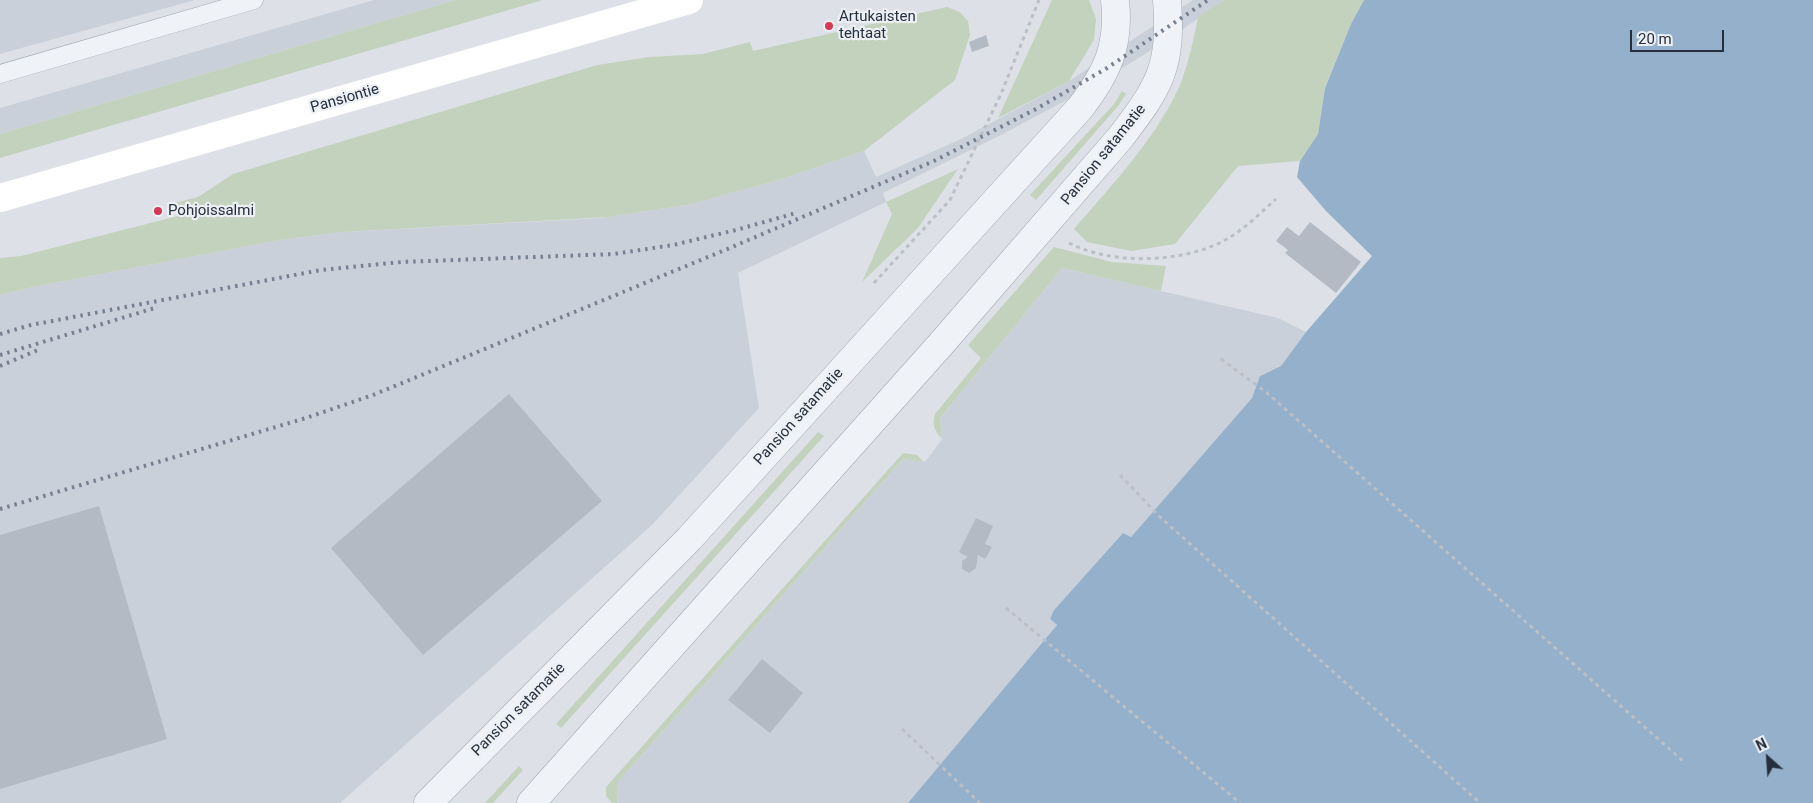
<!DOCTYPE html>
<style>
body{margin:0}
#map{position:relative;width:1813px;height:803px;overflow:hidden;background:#dde1e7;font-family:Roboto,sans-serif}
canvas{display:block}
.north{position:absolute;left:1743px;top:733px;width:50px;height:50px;-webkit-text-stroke:4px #ecf0f5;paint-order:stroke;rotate:334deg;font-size:14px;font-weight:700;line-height:20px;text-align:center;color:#262f3e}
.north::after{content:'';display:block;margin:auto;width:18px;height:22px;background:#262f3e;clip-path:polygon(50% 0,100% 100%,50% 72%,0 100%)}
.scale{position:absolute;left:1630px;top:30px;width:94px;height:22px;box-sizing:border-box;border:2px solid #262f3e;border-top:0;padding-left:6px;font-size:15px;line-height:18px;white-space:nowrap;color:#262f3e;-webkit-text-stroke:4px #ecf0f5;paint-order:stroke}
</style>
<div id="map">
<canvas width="1813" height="803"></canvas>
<div class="north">N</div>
<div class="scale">20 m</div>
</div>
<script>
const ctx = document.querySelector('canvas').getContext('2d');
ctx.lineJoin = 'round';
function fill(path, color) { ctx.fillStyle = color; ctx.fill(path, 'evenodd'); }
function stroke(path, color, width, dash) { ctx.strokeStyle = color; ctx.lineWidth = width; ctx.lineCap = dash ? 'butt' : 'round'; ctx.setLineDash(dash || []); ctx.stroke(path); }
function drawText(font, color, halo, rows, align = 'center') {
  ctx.font = font + ' Roboto,sans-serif'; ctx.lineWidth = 4.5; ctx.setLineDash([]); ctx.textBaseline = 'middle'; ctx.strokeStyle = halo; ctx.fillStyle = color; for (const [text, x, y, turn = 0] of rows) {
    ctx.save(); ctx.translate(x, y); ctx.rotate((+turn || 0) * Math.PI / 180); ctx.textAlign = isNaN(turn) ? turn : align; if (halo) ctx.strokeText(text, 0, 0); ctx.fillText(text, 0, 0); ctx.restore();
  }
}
const built = new Path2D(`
 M 0,0 L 195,0 L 0,54 Z
 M 374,0 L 455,0 L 0,134 L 0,108 Z
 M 1193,0 L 1224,0 L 1169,39 L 1100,82 L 1003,134 L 883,193 L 886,202 L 738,273 L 759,408 L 652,525 L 340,803 L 0,803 L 0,295 L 33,287 L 280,240 L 342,232 L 601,218 L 692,204 L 785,178 L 864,151 L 876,177 L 961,139 L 1069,81 Z
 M 1062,268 L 1278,318 L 1306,332 L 1281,366 L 1260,376 L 1252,398 L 1131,537 L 1123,533 L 1054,610 L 1050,619 L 1057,625 L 908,803 L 617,803 L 618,782 L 903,459 L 925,462 L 942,439 L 940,418 Z`);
const green = new Path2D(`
 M 455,0 L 543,0 L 0,158 L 0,134 Z
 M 1052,0 L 1089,0 L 1096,19 L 1094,40 L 1069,81 L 998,118 Z
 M 1224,0 L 1364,0 L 1351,24 L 1325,87 L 1318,134 L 1300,161 L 1238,166 L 1175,244 L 1131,251 L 1087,242 L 1074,229 C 1111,186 1161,133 1182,80 C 1189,60 1194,38 1198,17 Z
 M 947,7 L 960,12 L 968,21 L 970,35 L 955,80 L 864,151 L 785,178 L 692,204 L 608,217 L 342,232 L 280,240 L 33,287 L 0,295 L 0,258 L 21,256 L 178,216 L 174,203 L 198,197 L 233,174 L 597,65 L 649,57 L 703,54 L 750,42 L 753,51 Z
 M 1122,91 L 1126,94 L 1118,106 L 1036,200 L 1030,195 L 1114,104 Z
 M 958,169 L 918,228 L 862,282 L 892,214 L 886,202 Z
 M 1054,247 L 1112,262 L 1166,266 L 1161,291 L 1062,268 L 940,418 L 942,439 C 934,430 932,425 935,414 L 981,358 L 968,345 Z
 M 818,432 L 824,436 L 561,728 L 556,724 Z
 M 903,453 L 917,455 L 924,462 L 903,459 L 618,782 L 617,803 L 612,803 L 606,796 L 606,787 Z
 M 519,766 L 523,770 L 493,803 L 485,803 Z`);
const water = new Path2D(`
 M 1364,0 L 1813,0 L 1813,803 L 908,803 L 1057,625 L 1050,619 L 1054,610 L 1123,533 L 1131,537 L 1252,398 L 1260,376 L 1281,366 L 1306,332 L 1372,256 L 1326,211 L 1297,177 L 1300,161 L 1318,134 L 1325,88 L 1351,24 Z`);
const building = new Path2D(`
 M 986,35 L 989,46 L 972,52 L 969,42 Z
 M 1310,222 L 1361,262 L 1336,293 L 1285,253 L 1288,250 L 1276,241 L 1287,227 L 1299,236 Z
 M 509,394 L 602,501 L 423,655 L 331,548 Z
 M 99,506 L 167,739 L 0,789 L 0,535 Z
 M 976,518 L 993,526 L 985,544 L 992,547 L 985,559 L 978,555 L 976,568 L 969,573 L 962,569 L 962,561 L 968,557 L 959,552 Z
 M 762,659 L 803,693 L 770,733 L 728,700 Z`);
const path = new Path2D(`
 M 1069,243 C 1110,264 1173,263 1215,245 C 1239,235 1257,216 1276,199
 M 874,283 L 950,200 L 1001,94 L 1039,0
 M 1221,359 L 1266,392 L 1683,761
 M 1120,475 L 1159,516 L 1480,803
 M 1006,608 L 1240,803
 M 902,729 L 980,803`);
const lane = new Path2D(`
 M 0,74 L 254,0`);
const street = new Path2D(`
 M 428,803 L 689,539 L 1080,108 C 1107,73 1120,46 1115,0
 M 531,803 L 941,344 L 1120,138 C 1160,86 1172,67 1167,0`);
const secondary = new Path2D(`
 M 0,198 L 689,0`);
const rail = new Path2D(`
 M 0,334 L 31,325 L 321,270 L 402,262 L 614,254 L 673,245 L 736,230 L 796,213
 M 0,355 L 158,307
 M 0,366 L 38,350
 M 0,509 L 306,418 L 373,395 L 725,250 L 934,161 L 1036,109 L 1107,68 L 1208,0`);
const markers = [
 [829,26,5,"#d43a56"],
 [158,211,5,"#d43a56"]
];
const poiNames = [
 ["Artukaisten",839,17],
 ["tehtaat",839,34],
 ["Pohjoissalmi",168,211]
];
const streetNames = [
 ["Pansiontie",345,99,-16],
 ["Pansion satamatie",1104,155,-51],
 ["Pansion satamatie",799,417,-48],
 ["Pansion satamatie",519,710,-45]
];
fill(built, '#cad0d9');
fill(green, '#c3d2bd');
fill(water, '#95b0ca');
fill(building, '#b4bac4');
stroke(lane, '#a2a8b1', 19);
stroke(street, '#a2a8b1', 29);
stroke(path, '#bbbfc6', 3, [4, 4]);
stroke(lane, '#eff2f6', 18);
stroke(street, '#eff2f6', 28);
stroke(secondary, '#fff', 28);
stroke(rail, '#758192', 4, [2.5, 5]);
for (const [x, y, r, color] of markers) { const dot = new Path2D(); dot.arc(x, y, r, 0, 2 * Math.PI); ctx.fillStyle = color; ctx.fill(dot); stroke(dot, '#ecf0f5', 2); }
drawText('15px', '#262f3e', '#ecf0f5', poiNames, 'left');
drawText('15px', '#262f3e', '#ecf0f5', streetNames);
</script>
